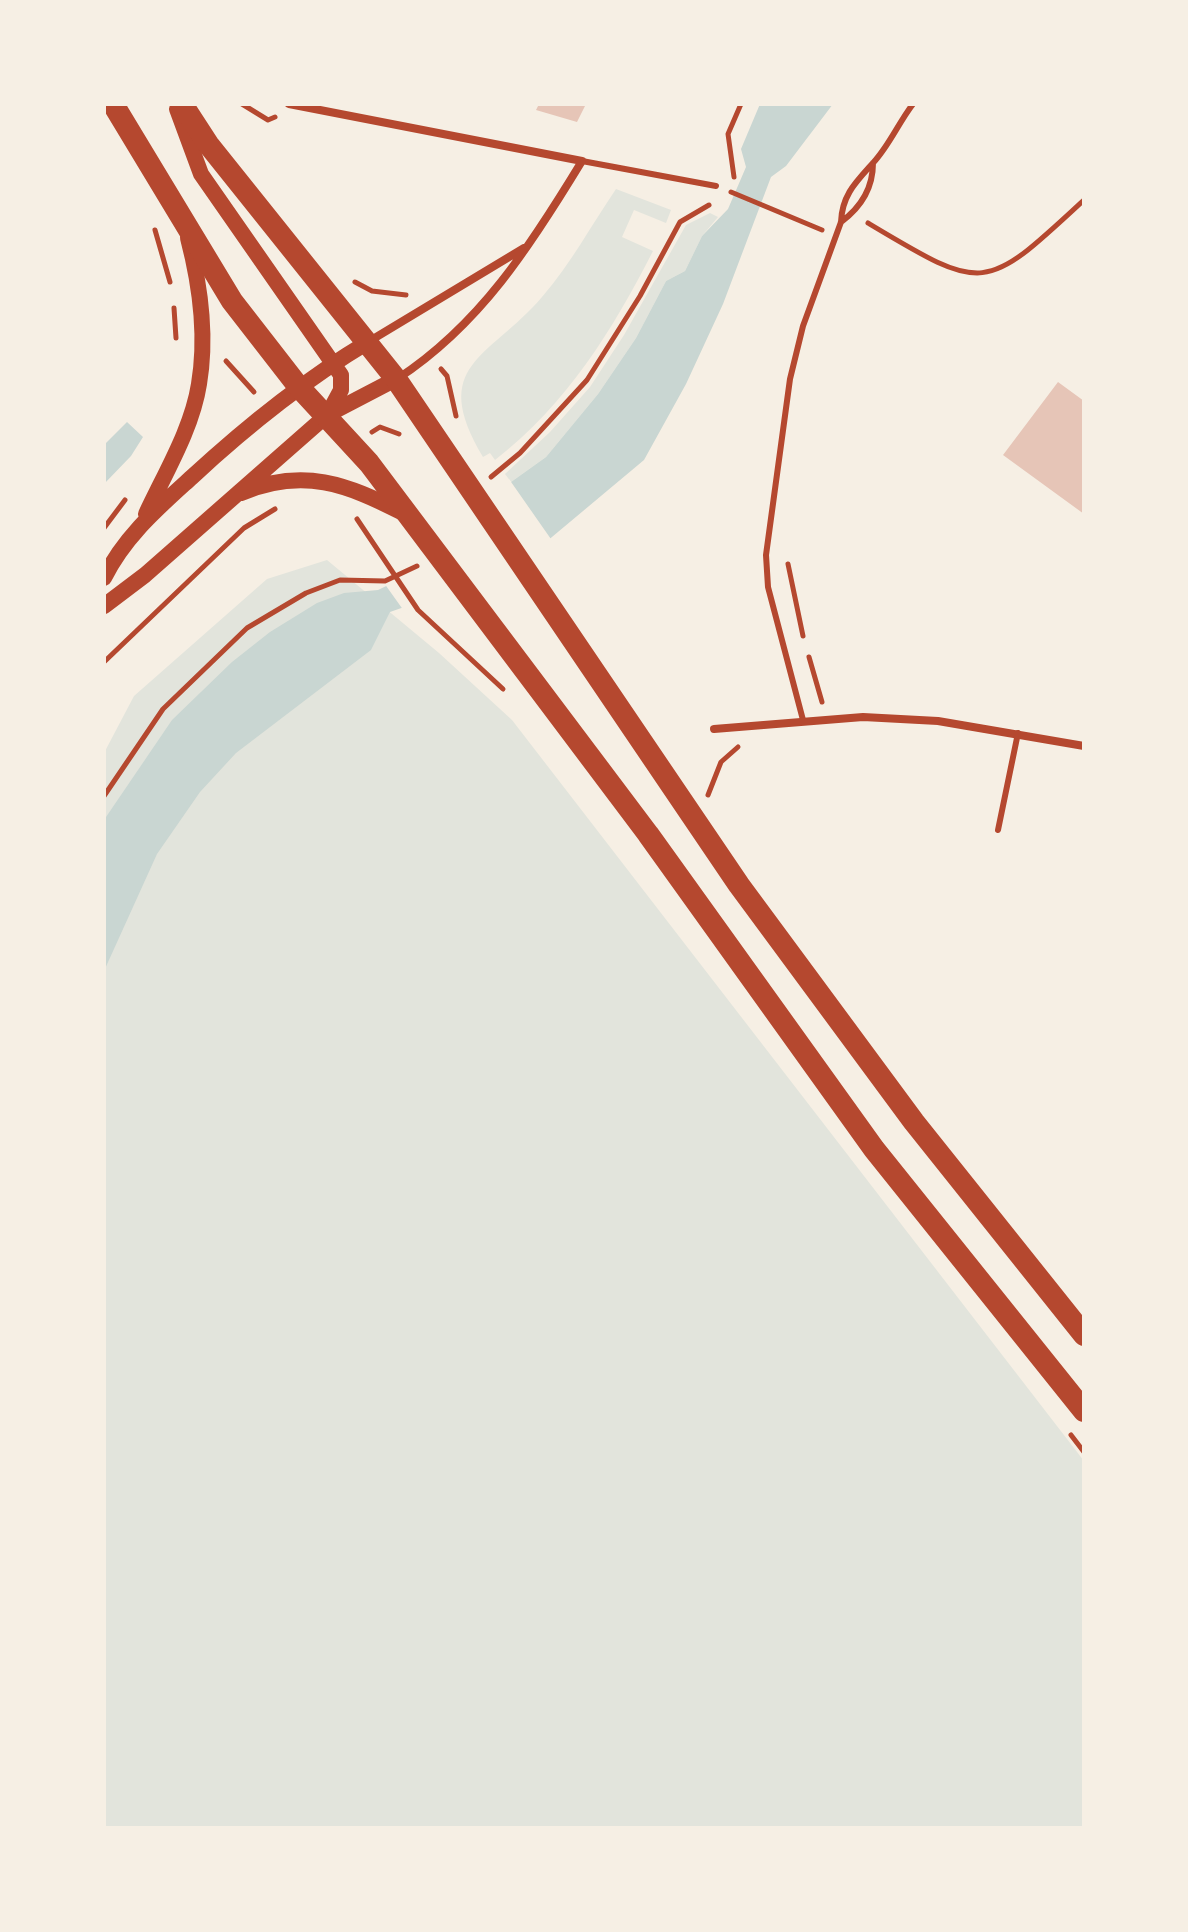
<!DOCTYPE html>
<style>
body{margin:0}
#map{position:relative;width:1188px;height:1932px;overflow:hidden;background:#f6efe4;font-family:Montserrat,sans-serif}
canvas{display:block}
.frame{position:absolute;inset:0;border:106px solid #f6efe4;pointer-events:none}
</style>
<div id="map">
<canvas width="1188" height="1932"></canvas>
<div class="frame"></div>
</div>
<script>
const ctx = document.querySelector('canvas').getContext('2d');
ctx.lineJoin = 'round';
function fill(path, color) { ctx.fillStyle = color; ctx.fill(path, 'evenodd'); }
function stroke(path, color, width, dash) { ctx.strokeStyle = color; ctx.lineWidth = width; ctx.lineCap = dash ? 'butt' : 'round'; ctx.setLineDash(dash || []); ctx.stroke(path); }
const green = new Path2D(`
 M 616,189 L 671,210 L 666,223 L 634,210 L 622,237 L 653,251 C 612,331 567,404 495,460 L 490,453 L 483,457 C 428,364 489,359 542,297 C 570,265 592,224 616,189 Z
 M 710,213 L 718,217 L 702,236 L 685,271 L 666,281 L 636,338 L 598,394 L 546,457 L 511,482 L 505,474 L 550,432 L 590,387 L 624,335 L 686,225 Z
 M 327,560 L 439,653 L 512,720 L 1084,1461 L 1084,1828 L 104,1828 L 104,753 L 134,696 L 267,579 Z`);
const water = new Path2D(`
 M 760,104 L 833,104 L 786,166 L 771,177 L 723,304 L 686,384 L 644,460 L 546,542 L 467,585 L 390,612 L 371,650 L 236,753 L 200,792 L 157,854 L 104,971 L 104,820 L 172,720 L 232,662 L 270,632 L 317,603 L 344,593 L 378,590 L 436,562 L 511,482 L 546,457 L 598,394 L 636,338 L 666,281 L 685,271 L 702,236 L 728,209 L 746,167 L 741,149 Z
 M 127,422 L 143,437 L 131,456 L 104,484 L 104,445 Z`);
const pier = new Path2D(`
 M 509,479 L 553,542 L 468,589 L 404,611 L 384,583 L 432,559 L 437,541 Z`);
const building = new Path2D(`
 M 539,104 L 586,104 L 577,122 L 536,110 Z
 M 1058,382 L 1084,401 L 1084,514 L 1003,455 Z`);
const path = new Path2D(`
 M 242,104 L 268,120 L 275,117
 M 734,177 L 728,134 L 741,104
 M 731,192 L 822,230
 M 868,223 C 985,293 984,293 1084,200
 M 155,230 L 170,282
 M 355,282 L 372,291 L 406,295
 M 174,308 L 176,338
 M 226,361 L 254,392
 M 441,369 L 447,376 L 456,416
 M 372,432 L 380,427 L 399,434
 M 491,477 L 520,453 L 587,380 L 640,296 L 680,222 L 709,205
 M 357,519 L 418,610 L 503,689
 M 104,528 L 125,500
 M 788,564 L 803,636
 M 809,657 L 822,702
 M 104,662 L 244,528 L 275,509
 M 708,795 L 721,762 L 738,747
 M 104,796 L 163,709 L 247,628 L 306,593 L 340,580 L 385,581 L 417,566
 M 1071,1435 L 1084,1452`);
const service = new Path2D(`
 M 582,161 L 716,186
 M 841,222 C 860,208 873,188 873,163
 M 803,720 L 768,587 L 766,555 L 790,379 L 803,326 L 841,222 C 842,195 856,182 873,163 C 889,146 899,122 913,104
 M 998,830 L 1018,733`);
const minor = new Path2D(`
 M 289,104 L 582,161 C 531,245 480,325 397,379
 M 368,342 L 524,248
 M 714,729 L 863,717 L 938,721 L 1084,746`);
const secondary = new Path2D(`
 M 177,109 L 201,174 L 341,375 L 341,390 L 328,414
 M 241,493 C 303,467 347,484 403,513
 M 146,514 C 165,473 192,429 199,384 C 207,336 200,284 188,238
 M 104,578 C 125,536 158,508 192,477 C 247,426 303,381 368,342
 M 104,606 L 145,575 L 327,415 L 396,379`);
const trunk = new Path2D(`
 M 113,104 L 232,301 L 298,386 L 369,463 L 648,834 L 874,1149 L 1084,1411
 M 182,104 L 208,144 L 396,379 L 739,885 L 914,1122 L 1084,1335`);
fill(green, '#e2e4dc');
fill(water, '#c9d6d2');
fill(pier, '#f6efe4');
fill(building, '#e6c5b7');
stroke(path, '#b5482f', 5);
stroke(service, '#b5482f', 6);
stroke(minor, '#b5482f', 8);
stroke(secondary, '#b5482f', 16);
stroke(trunk, '#b5482f', 22);
</script>
